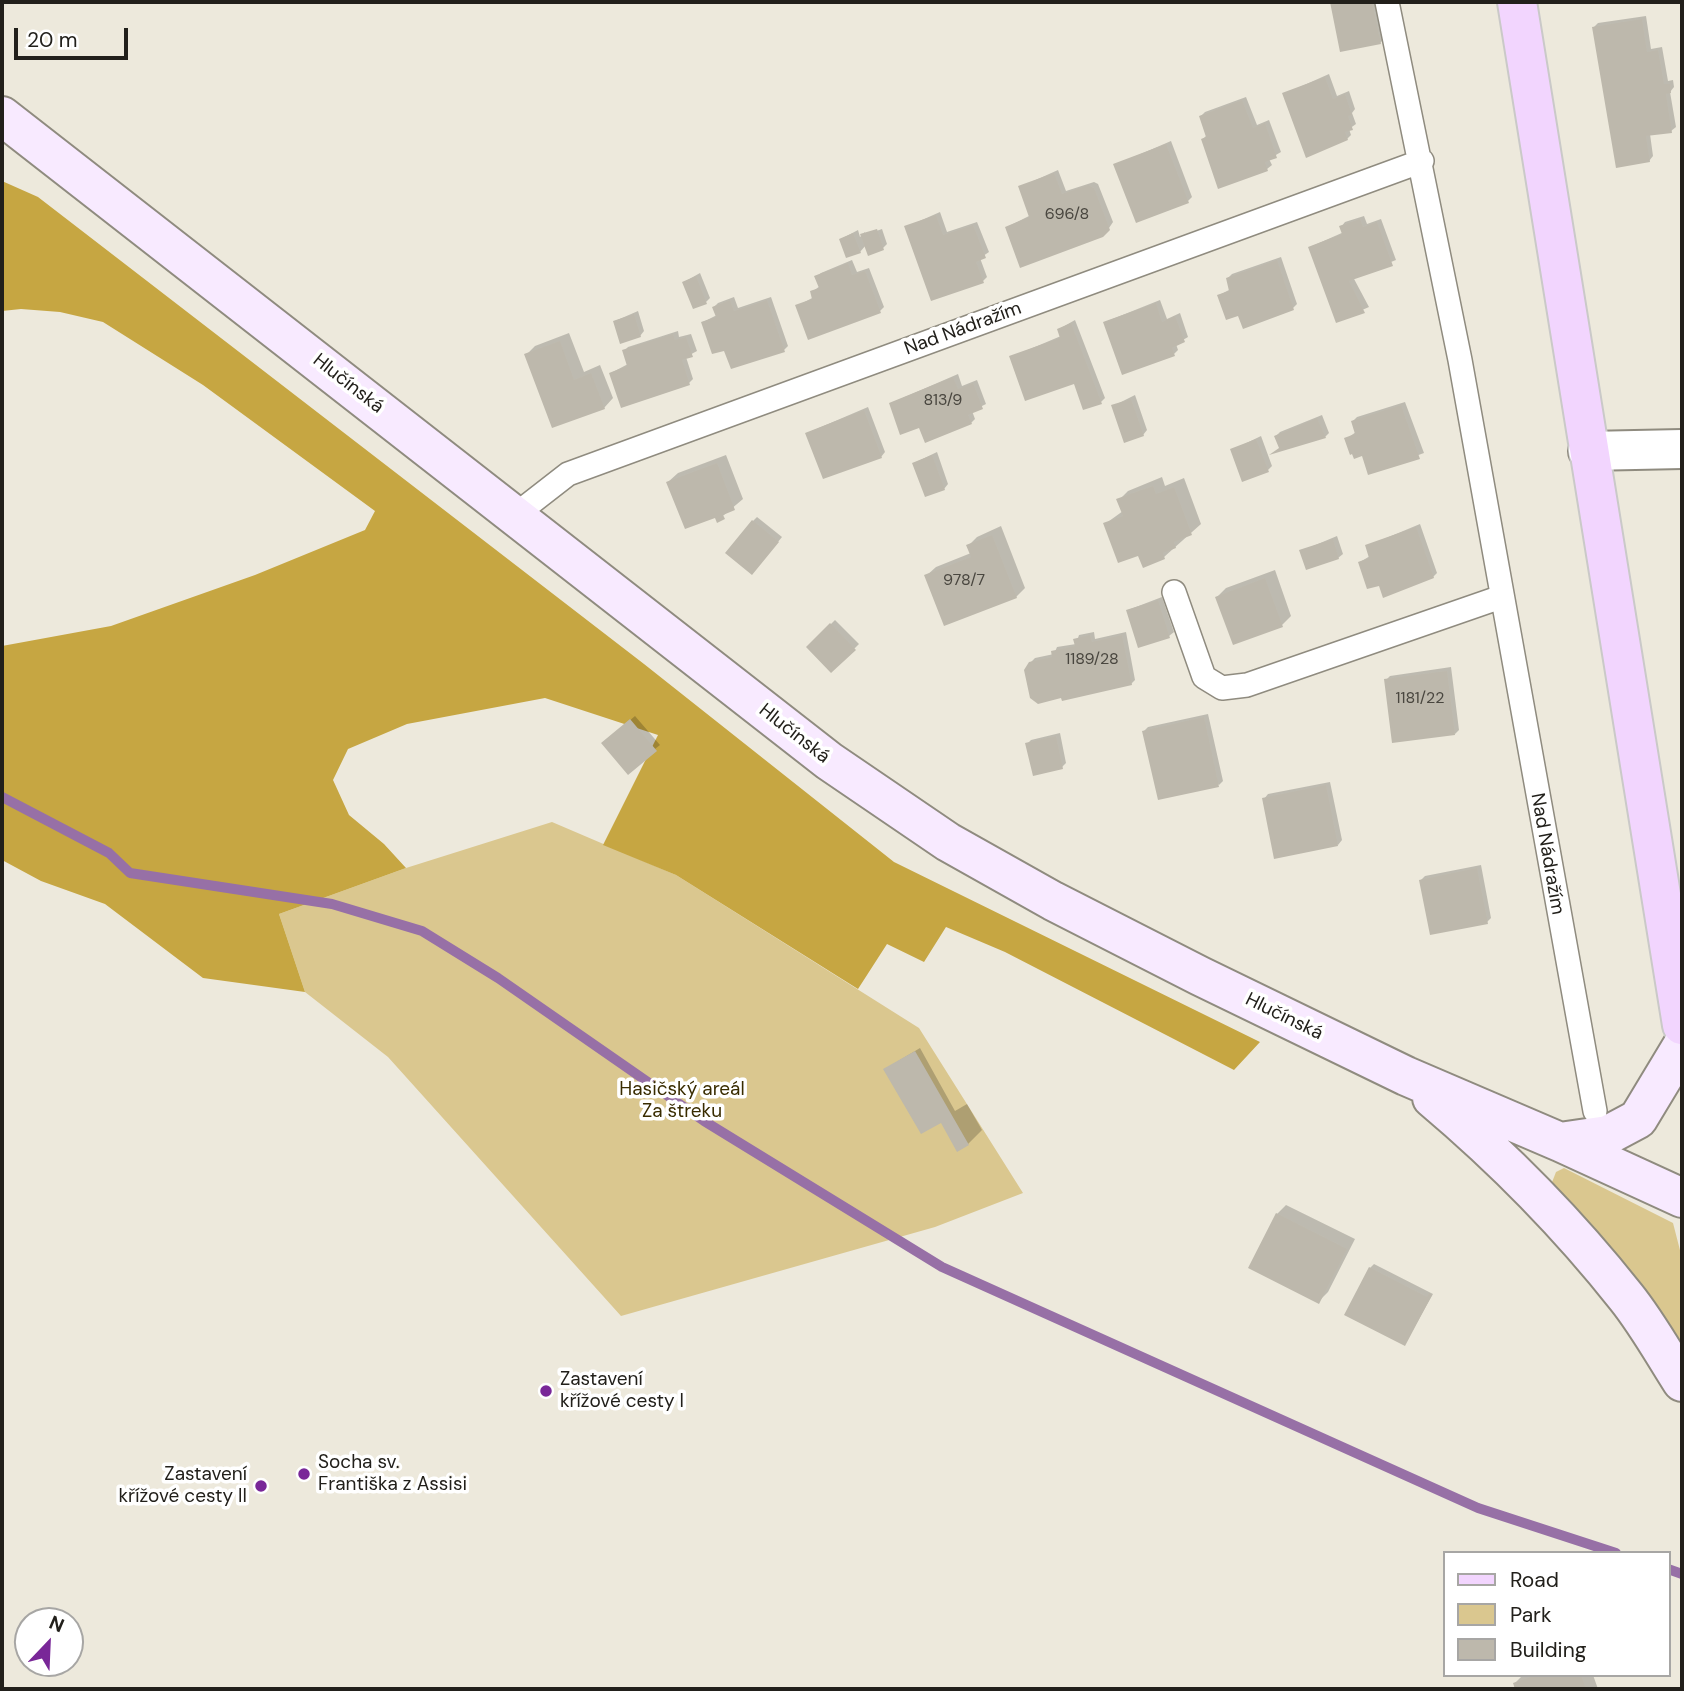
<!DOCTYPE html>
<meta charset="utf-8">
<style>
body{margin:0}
#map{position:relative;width:1684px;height:1691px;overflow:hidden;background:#ede9dc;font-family:"DM Sans",sans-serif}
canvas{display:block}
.frame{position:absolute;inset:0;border:4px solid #22201b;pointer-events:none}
.legend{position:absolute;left:1443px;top:1551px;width:228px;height:126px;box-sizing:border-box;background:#fff;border:2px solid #a7a6a4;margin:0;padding:9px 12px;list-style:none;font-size:21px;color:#22201b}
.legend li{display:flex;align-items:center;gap:14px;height:35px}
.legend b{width:35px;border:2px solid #a7a6a4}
.north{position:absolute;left:14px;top:1607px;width:70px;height:70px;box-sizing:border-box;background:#fff;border:2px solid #a7a6a4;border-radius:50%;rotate:23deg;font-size:19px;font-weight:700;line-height:28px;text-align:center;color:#22201b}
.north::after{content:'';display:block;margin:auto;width:24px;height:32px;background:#792798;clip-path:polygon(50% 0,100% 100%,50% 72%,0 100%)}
.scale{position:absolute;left:14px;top:28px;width:114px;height:32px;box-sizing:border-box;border:4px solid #22201b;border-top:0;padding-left:9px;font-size:21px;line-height:24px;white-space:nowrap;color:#22201b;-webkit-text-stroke:5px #fff;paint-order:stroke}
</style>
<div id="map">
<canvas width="1684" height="1691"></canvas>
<div class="frame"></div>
<ul class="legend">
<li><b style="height:9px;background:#f2d5fe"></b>Road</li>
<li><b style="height:19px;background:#dac78f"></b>Park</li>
<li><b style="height:19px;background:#bdb8ac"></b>Building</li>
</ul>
<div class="north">N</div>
<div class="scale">20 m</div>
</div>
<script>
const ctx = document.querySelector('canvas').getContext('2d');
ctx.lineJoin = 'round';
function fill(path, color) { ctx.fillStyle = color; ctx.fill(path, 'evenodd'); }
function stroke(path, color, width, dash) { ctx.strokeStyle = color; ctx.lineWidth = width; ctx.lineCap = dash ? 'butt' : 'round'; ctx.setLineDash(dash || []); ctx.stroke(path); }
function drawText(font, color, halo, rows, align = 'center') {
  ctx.font = font + ' "DM Sans",sans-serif'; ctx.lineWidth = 7; ctx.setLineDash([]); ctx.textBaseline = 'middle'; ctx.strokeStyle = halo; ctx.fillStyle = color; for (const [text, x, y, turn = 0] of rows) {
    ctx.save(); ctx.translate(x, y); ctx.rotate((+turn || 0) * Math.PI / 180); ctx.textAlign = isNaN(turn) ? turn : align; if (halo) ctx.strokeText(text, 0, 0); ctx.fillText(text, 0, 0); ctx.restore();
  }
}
const green = new Path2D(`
 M 552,822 L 676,875 L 919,1028 L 1023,1193 L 935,1227 L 621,1316 L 388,1057 L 305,992 L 279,914 L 406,868 Z
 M 1564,1168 L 1673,1223 L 1682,1258 L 1682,1360 L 1549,1190 L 1556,1172 Z`);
const forest = new Path2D(`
 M 2,181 L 38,197 L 644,664 L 894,862 L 1260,1042 L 1234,1070 L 1005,952 L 946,927 L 924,962 L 887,944 L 858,989 L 676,875 L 603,845 L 658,735 L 545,698 L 407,724 L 348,749 L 333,780 L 349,815 L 384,844 L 406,868 L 279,914 L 305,992 L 203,978 L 105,904 L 41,881 L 2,860 L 2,646 L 111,626 L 255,575 L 365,530 L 375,511 L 203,385 L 103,322 L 60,312 L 21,309 L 2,311 Z`);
const shadow = new Path2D(`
 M 1332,2 L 1377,2 L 1384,39 L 1380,43 L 1342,50 Z
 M 1646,16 L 1651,49 L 1662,47 L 1668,81 L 1673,80 L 1674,87 L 1670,92 L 1676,127 L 1671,131 L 1650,134 L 1653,156 L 1649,161 L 1594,27 L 1598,23 Z
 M 1329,74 L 1337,96 L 1349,91 L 1355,109 L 1352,113 L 1356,124 L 1349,129 L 1351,135 L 1347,139 L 1284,94 Z
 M 1246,97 L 1257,125 L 1269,120 L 1281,152 L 1269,159 L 1272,165 L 1267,169 L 1203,139 L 1207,135 L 1201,116 L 1205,112 Z
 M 1171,141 L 1192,197 L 1188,201 L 1115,165 Z
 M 1058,170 L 1066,191 L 1094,182 L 1098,184 L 1113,222 L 1105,234 L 1007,227 L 1031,215 L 1020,187 Z
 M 940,212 L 947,232 L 977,222 L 989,252 L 980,258 L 987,277 L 983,281 L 906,227 Z
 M 1364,216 L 1367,224 L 1381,219 L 1396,260 L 1353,277 L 1369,307 L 1337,321 L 1310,247 L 1344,232 L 1341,227 L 1345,222 Z
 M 882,229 L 887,244 L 883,248 L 866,245 L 860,252 L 841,239 L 858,230 L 860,237 L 865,232 L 865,235 Z
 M 1281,257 L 1297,304 L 1293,308 L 1239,313 L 1219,295 L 1231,289 L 1228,278 L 1232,274 Z
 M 852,260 L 857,272 L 869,268 L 884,307 L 880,311 L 797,306 L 814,297 L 812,292 L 820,286 L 816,277 L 821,273 Z
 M 700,273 L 710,298 L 706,302 L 684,282 Z
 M 734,297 L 738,308 L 771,297 L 788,346 L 784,350 L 725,349 L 703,322 L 717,315 L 714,307 L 718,303 Z
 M 1160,300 L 1167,319 L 1180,313 L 1188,337 L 1176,344 L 1178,350 L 1174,354 L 1105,322 Z
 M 638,311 L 644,331 L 640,336 L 615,321 Z
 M 1075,320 L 1105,398 L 1101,402 L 1075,382 L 1011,357 L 1061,336 L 1059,329 Z
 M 678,331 L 679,337 L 691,334 L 697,351 L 686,357 L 693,379 L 689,383 L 611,373 L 628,364 L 624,351 L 628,347 Z
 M 569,333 L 584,372 L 600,365 L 613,398 L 604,408 L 526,355 L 535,346 Z
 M 958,374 L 962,386 L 977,380 L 986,404 L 972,411 L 975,419 L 971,423 L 891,403 Z
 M 1135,395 L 1147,430 L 1143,435 L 1113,406 Z
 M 1405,402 L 1424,453 L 1369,473 L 1363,454 L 1354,457 L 1346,439 L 1356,432 L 1353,421 L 1357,417 Z
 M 868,407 L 885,452 L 881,457 L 807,433 Z
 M 1322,415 L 1329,433 L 1325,437 L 1281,447 L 1276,436 L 1280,432 Z
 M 1261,436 L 1272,466 L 1268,470 L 1232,450 Z
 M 937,452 L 948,484 L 944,489 L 914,463 Z
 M 726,455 L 743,499 L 718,520 L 668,482 L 678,473 Z
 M 1162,477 L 1165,486 L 1184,478 L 1201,524 L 1164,557 L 1139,553 L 1105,524 L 1123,511 L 1119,500 L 1128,491 Z
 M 757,517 L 782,537 L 756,569 L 753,521 Z
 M 1420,524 L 1437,573 L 1433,577 L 1380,583 L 1360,562 L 1370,556 L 1367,546 Z
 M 1001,526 L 1025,588 L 1016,597 L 926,576 L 936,567 L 971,553 L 968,546 L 977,537 Z
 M 1337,536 L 1343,554 L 1338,558 L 1301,551 Z
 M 1275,570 L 1291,616 L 1282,625 L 1217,597 L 1226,588 Z
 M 1162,597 L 1174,632 L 1169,636 L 1128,610 Z
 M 835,620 L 859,644 L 832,671 L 808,647 Z
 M 1094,632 L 1095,639 L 1126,632 L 1135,680 L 1131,684 L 1030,663 L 1035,658 L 1054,654 L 1057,647 L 1076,644 L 1079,635 Z
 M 1451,667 L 1459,730 L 1455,734 L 1386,680 L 1390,676 Z
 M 1208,714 L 1223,781 L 1219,785 L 1144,731 L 1148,727 Z
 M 635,716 L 660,745 L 655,749 L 608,739 Z
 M 1060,733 L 1066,763 L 1062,767 L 1027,744 L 1031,740 Z
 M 1330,782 L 1342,840 L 1338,845 L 1264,799 L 1268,794 Z
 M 1481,865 L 1491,918 L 1487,922 L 1421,880 L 1425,876 Z
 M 920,1048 L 955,1111 L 967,1104 L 982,1130 L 968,1144 L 885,1069 Z
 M 1286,1205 L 1355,1239 L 1328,1292 L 1319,1301 L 1277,1214 Z
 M 1374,1264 L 1433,1294 L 1405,1344 L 1370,1268 Z
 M 1523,1675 L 1593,1675 L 1598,1689 L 1517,1689 L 1515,1683 Z`);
const stream = new Path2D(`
 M 2,797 L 109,853 L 130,873 L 332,904 L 422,931 L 498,978 L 704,1121 L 942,1267 L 1478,1508 L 1616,1553
 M 1668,1569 L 1682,1574`);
const building = new Path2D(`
 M 1330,2 L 1372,2 L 1381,44 L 1340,52 Z
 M 1642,19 L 1647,52 L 1658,50 L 1664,84 L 1670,84 L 1671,93 L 1666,94 L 1672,133 L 1646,136 L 1650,162 L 1616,168 L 1592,27 Z
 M 1325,77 L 1333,99 L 1345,94 L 1352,115 L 1348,116 L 1353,130 L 1345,132 L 1348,140 L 1306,158 L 1282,93 Z
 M 1242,100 L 1253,128 L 1265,123 L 1277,158 L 1265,162 L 1268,171 L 1218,189 L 1201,139 L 1206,137 L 1199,116 Z
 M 1166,144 L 1189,203 L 1136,223 L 1113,164 Z
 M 1054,173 L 1062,194 L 1088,185 L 1094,188 L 1110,230 L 1103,237 L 1020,268 L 1005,227 L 1029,217 L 1018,186 Z
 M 936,215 L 943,235 L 973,225 L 986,258 L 976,262 L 984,283 L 931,301 L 904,226 Z
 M 1360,219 L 1363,227 L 1377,222 L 1393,266 L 1349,281 L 1365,313 L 1336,323 L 1308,247 L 1342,234 L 1339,226 Z
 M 877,229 L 884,250 L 868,256 L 860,234 Z
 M 853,233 L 861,253 L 846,258 L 839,239 Z
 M 1277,260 L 1294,310 L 1243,329 L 1238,316 L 1226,320 L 1217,295 L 1229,291 L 1226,278 Z
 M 848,263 L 852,275 L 865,271 L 881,313 L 808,340 L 795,305 L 812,299 L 810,291 L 819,288 L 814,276 Z
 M 696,276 L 707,304 L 693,309 L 682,282 Z
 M 730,300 L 734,311 L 767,300 L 785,352 L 731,369 L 724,351 L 712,354 L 701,322 L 716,317 L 712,307 Z
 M 1156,303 L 1162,322 L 1175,316 L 1185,342 L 1172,348 L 1175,356 L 1122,375 L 1103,322 Z
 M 634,314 L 641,337 L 620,344 L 613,321 Z
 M 1071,323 L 1102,404 L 1083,410 L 1074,384 L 1025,401 L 1009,356 L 1060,338 L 1057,329 Z
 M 673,334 L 675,340 L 686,337 L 693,357 L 682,360 L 690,385 L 621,408 L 609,373 L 627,366 L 622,350 Z
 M 560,341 L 574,380 L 591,373 L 605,409 L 552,428 L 524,354 Z
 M 953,377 L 958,389 L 973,383 L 983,409 L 968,415 L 972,424 L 925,443 L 919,428 L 900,435 L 889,403 Z
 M 1131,399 L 1144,436 L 1124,443 L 1111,405 Z
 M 1401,405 L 1420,459 L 1368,475 L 1362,456 L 1354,459 L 1352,454 L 1350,455 L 1344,438 L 1355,434 L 1351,421 Z
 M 864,410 L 882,458 L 823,479 L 805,433 Z
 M 1317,418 L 1326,438 L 1269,455 L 1279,448 L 1274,436 Z
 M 1256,439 L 1269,472 L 1242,482 L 1230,449 Z
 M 932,455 L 945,490 L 925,497 L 912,463 Z
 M 717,463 L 735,510 L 723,515 L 725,519 L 717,523 L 715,518 L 685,529 L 666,482 Z
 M 1153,486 L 1156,494 L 1174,487 L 1192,535 L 1174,542 L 1176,548 L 1163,553 L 1165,559 L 1143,568 L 1138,556 L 1118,563 L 1103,523 L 1123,516 L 1116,499 Z
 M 752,520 L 779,542 L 752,575 L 725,553 Z
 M 1416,527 L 1434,578 L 1383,598 L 1379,586 L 1367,589 L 1358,562 L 1369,558 L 1365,545 Z
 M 992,535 L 1017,598 L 944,626 L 924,575 L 971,557 L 966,545 Z
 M 1333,539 L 1339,559 L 1306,570 L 1299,550 Z
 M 1265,578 L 1283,627 L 1233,645 L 1215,597 Z
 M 1158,600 L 1170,638 L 1138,648 L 1126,610 Z
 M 830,623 L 856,650 L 831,673 L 806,647 Z
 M 1090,635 L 1092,642 L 1122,635 L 1132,685 L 1062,701 L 1061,698 L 1038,704 L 1030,698 L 1024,670 L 1029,662 L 1052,657 L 1051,651 L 1075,646 L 1073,639 Z
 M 1447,671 L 1455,735 L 1392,743 L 1384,679 Z
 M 1204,717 L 1219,787 L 1158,800 L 1142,731 Z
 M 630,719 L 657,751 L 628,775 L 601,743 Z
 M 1056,736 L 1063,769 L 1033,776 L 1025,743 Z
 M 1326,785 L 1338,846 L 1274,859 L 1262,798 Z
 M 1477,868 L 1488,924 L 1430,935 L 1419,880 Z
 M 915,1051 L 969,1145 L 957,1152 L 941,1123 L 921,1134 L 883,1069 Z
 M 1276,1213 L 1347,1249 L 1319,1304 L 1248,1268 Z
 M 1369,1267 L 1427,1297 L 1429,1293 L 1432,1295 L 1405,1346 L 1344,1315 Z
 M 1537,1675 L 1581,1675 L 1586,1689 L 1515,1689 L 1513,1683 Z`);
const lane = new Path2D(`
 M 1387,2 L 1460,360 L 1595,1111
 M 514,516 L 568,474 L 1422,161
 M 1174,592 L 1204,677 L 1222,688 L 1247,685 L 1501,597`);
const street = new Path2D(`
 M 1588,451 L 1682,449`);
const secondary = new Path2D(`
 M 2,116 L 829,761 L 948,842 L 1053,901 L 1200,976 L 1406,1076 L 1560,1142 L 1682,1198
 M 1432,1098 C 1502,1157 1569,1225 1626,1297 C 1647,1323 1664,1354 1682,1382
 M 1560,1142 L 1608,1135 L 1638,1119 L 1682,1046`);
const primary = new Path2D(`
 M 1517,2 L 1682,1025`);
const markers = [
 [546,1391,7,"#792798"],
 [304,1474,7,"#792798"],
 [261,1486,7,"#792798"]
];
const numberNames = [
 ["696/8",1067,215],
 ["813/9",943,401],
 ["978/7",964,581],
 ["1189/28",1092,660],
 ["1181/22",1420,699]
];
const streetNames = [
 ["Nad Nádražím",963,329,-20],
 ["Hlučínská",348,384,38],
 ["Hlučínská",794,734,38],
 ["Nad Nádražím",1547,854,80],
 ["Hlučínská",1284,1017,26]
];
const parkNames = [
 ["Hasičský areál",682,1090],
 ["Za štreku",682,1112]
];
const poiNames = [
 ["Zastavení",560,1380],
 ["křížové cesty I",560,1402],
 ["Socha sv.",318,1463],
 ["Františka z Assisi",318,1485],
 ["Zastavení",247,1475,"right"],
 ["křížové cesty II",247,1497,"right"]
];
fill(green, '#dac78f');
fill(forest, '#c6a642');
fill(shadow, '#0003');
stroke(stream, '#9770a6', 10);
fill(building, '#bdb8ac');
stroke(lane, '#8f8b7f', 26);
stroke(street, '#8f8b7f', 42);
stroke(secondary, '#8f8b7f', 42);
stroke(primary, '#cac9c8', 42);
stroke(lane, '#fff', 23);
stroke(street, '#fff', 38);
stroke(secondary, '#f8eaff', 38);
stroke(primary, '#f2d5fe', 38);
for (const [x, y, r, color] of markers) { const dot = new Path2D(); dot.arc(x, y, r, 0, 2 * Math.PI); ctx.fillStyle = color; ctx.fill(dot); stroke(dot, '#fff', 2.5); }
drawText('16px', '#49463f', null, numberNames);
drawText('19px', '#22201b', '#fff', streetNames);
drawText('19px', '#392c00', '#fff', parkNames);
drawText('19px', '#22201b', '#fff', poiNames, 'left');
</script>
